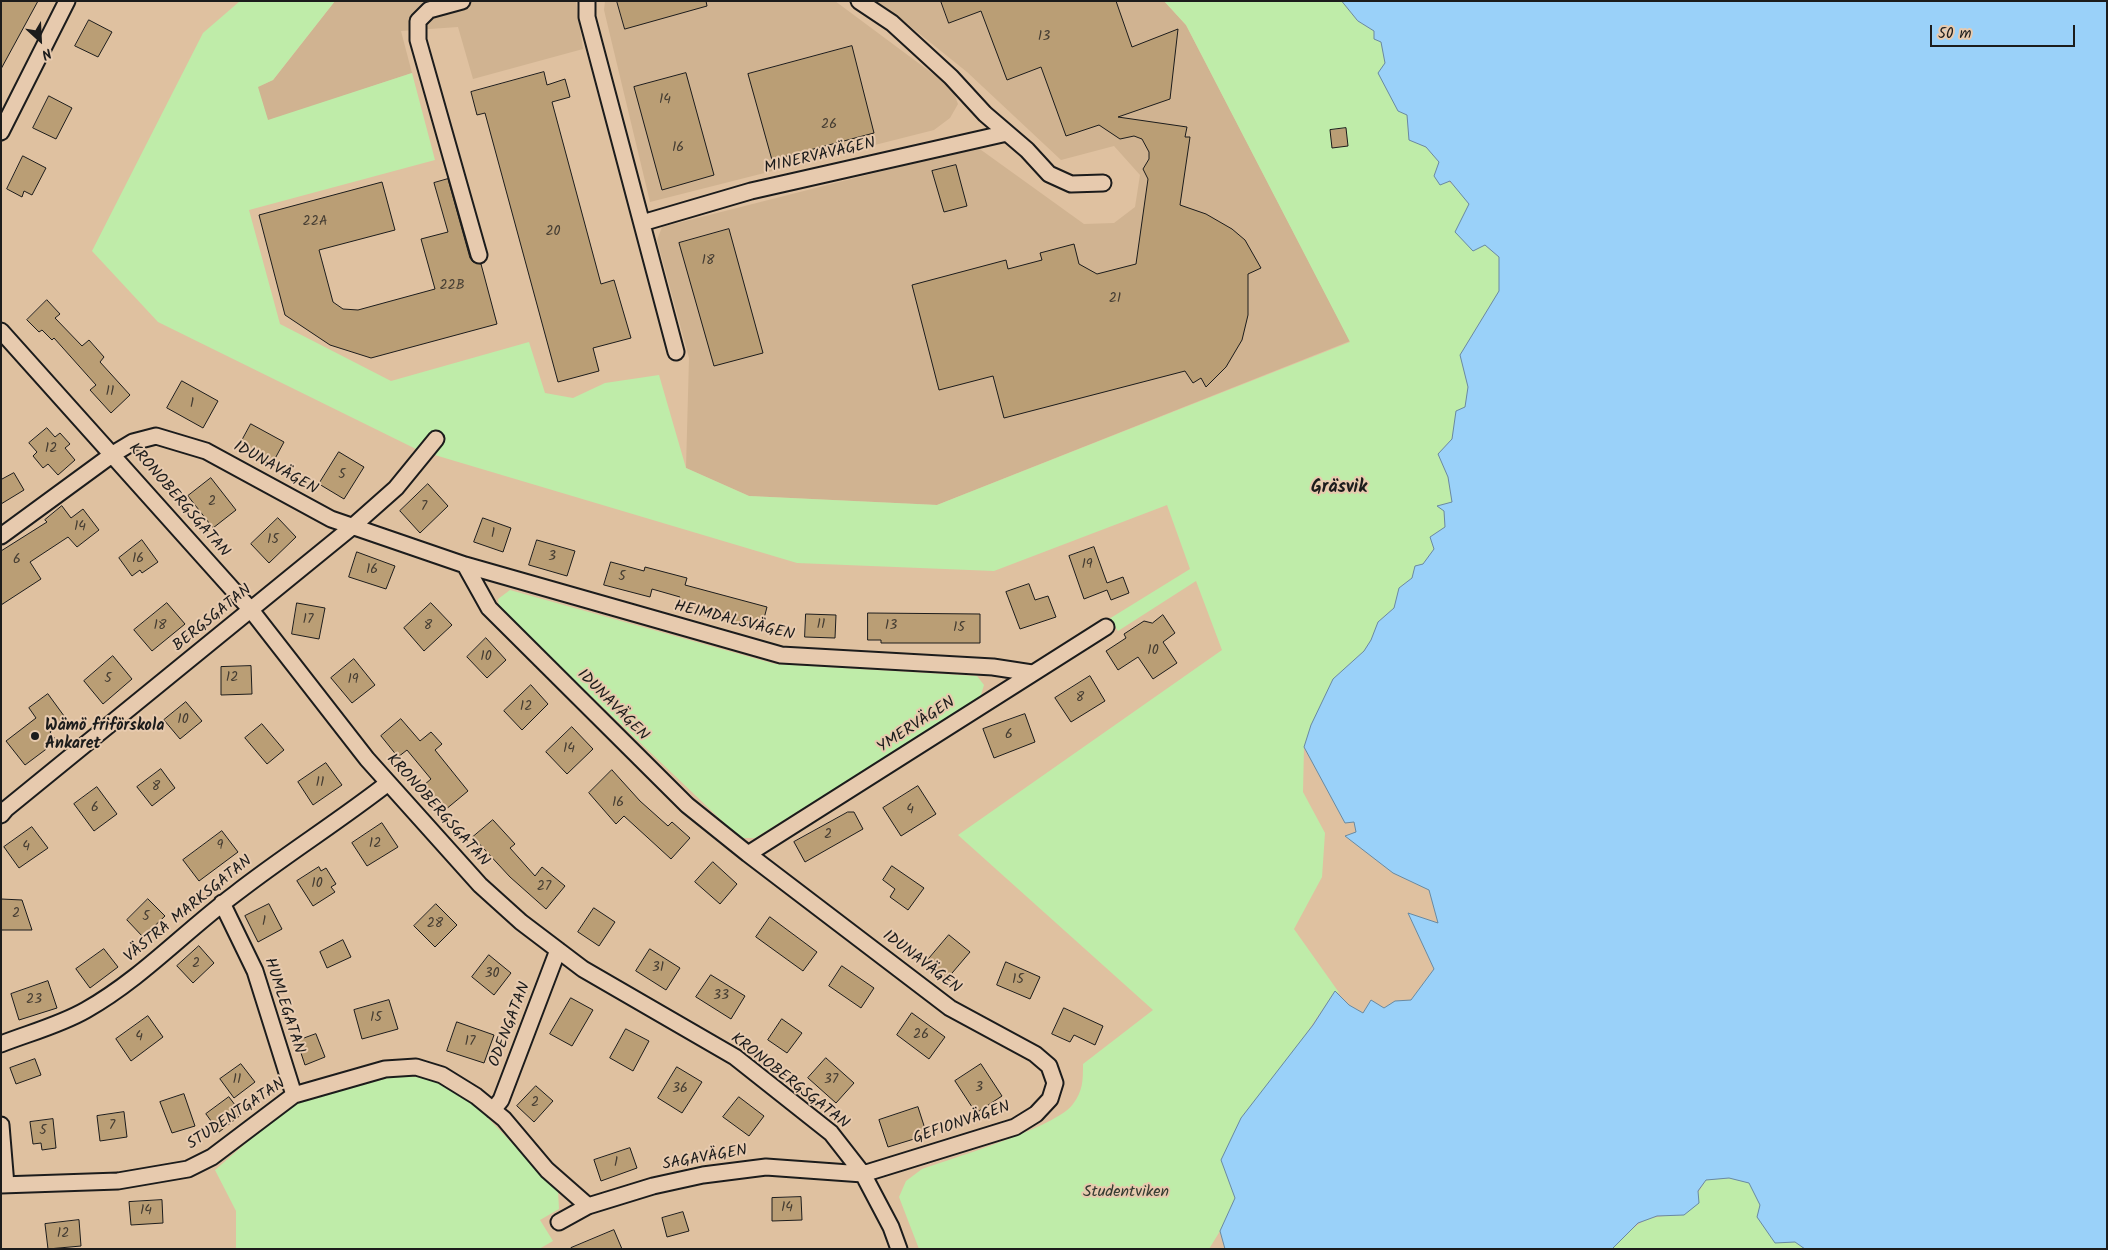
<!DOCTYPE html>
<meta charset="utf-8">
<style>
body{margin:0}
#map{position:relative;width:2108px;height:1250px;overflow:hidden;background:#dfc1a0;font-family:Kalam,sans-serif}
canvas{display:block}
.frame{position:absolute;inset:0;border:2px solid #1c1c1c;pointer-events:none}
.north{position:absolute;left:15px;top:15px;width:50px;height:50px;-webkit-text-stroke:4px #e7caae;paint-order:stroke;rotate:155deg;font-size:14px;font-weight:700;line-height:20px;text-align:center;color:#1c1c1c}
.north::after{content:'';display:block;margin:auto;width:18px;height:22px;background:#1c1c1c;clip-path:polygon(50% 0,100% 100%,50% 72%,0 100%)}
.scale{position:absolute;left:1930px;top:25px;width:145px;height:22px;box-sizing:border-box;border:2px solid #1c1c1c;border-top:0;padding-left:6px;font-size:15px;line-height:18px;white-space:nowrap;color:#1c1c1c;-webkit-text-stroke:4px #e7caae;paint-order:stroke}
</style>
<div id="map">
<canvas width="2108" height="1250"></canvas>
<div class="frame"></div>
<div class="north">N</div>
<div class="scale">50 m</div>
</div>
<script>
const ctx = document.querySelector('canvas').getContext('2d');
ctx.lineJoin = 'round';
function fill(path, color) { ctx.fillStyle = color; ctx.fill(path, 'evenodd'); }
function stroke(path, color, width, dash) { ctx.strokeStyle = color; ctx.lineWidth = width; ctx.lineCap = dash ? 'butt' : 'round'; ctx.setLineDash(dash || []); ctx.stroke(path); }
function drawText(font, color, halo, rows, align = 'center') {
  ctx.font = font + ' Kalam,sans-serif'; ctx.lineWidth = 4; ctx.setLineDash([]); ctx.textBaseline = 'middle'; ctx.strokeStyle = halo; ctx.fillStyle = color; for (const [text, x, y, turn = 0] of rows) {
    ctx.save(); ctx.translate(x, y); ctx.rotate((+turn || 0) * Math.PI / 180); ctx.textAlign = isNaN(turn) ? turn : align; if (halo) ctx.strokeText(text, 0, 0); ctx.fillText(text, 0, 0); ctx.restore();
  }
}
const built = new Path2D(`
 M 335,1 L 576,1 L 583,49 L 473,79 L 458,27 L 401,31 L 412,73 L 268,121 L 257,87 L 273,80 Z
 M 605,1 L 835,1 L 952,88 L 958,104 L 950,118 L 934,130 L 650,202 L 604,10 Z
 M 875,1 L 1164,1 L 1186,25 L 1350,341 L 937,505 L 749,496 L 686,468 L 689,358 L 657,240 L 662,227 L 977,147 L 1084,224 L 1114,223 L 1135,207 L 1140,175 L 1114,146 L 1061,160 L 967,72 L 901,19 Z`);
const green = new Path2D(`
 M 240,1 L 335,1 L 273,80 L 258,87 L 268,120 L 412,73 L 435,160 L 249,210 L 280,324 L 391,381 L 529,342 L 545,393 L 573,398 L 605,383 L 659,375 L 686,468 L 749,496 L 937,505 L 1350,342 L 1186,25 L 1164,1 L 1342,1 L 1358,21 L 1374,31 L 1381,42 L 1385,63 L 1407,115 L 1409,140 L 1426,147 L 1439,162 L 1434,176 C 1474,187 1468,216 1485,244 C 1488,249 1495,253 1499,257 L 1499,291 L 1460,355 L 1468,387 L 1465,407 L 1456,412 L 1452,439 L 1438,454 L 1448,477 L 1452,502 L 1438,506 L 1444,511 L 1445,527 L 1430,537 L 1434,549 L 1423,564 L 1415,566 L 1412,578 L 1399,588 L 1394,608 L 1378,622 L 1371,640 L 1364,651 L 1333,679 L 1304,747 L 1303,792 L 1325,833 L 1322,877 L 1294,929 L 1340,994 L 1335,991 L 1221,1160 L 1235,1198 L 1220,1231 L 1209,1249 L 919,1249 L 899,1197 L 906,1181 L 922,1169 C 953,1158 1057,1127 1073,1104 C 1083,1091 1083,1080 1083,1064 L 1153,1010 L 958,835 L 1222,650 L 1196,581 L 1118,631 L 1109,619 L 1190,569 L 1167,505 L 994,571 L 797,563 L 418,450 L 158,322 L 92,251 L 203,33 Z
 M 510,590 L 775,664 L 977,676 L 984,685 L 980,698 L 755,838 L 740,838 L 499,608 L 498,599 Z
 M 392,1077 L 417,1077 L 449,1085 L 485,1115 L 558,1191 L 559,1209 L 540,1220 L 553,1241 L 539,1249 L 236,1249 L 236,1211 L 215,1170 L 291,1104 Z
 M 1729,1178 L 1749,1182 C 1762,1208 1781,1233 1805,1249 L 1612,1249 C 1641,1220 1642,1216 1684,1215 L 1706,1180 Z`);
const water = new Path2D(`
 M 1342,1 L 2107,1 L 2107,1249 L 1805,1249 L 1795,1242 L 1775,1243 L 1757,1217 L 1760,1205 L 1749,1183 L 1729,1178 L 1706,1180 L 1698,1191 L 1699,1203 L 1684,1215 L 1657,1216 L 1638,1223 L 1612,1249 L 1225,1249 L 1220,1231 L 1235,1198 L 1221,1160 L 1241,1118 L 1313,1025 L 1335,991 L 1349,1005 L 1363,1013 L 1371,1000 L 1384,1008 L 1395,1001 L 1411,1000 L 1434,969 L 1408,913 L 1438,923 L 1429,890 L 1393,873 L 1345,836 L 1356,832 L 1354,822 L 1345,823 L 1304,747 L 1311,725 L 1333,679 L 1364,651 L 1371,640 L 1378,622 L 1394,608 L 1399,588 L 1412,578 L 1415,566 L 1423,564 L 1434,549 L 1430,537 L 1445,527 L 1444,511 L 1437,506 L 1452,502 L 1448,477 L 1438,454 L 1452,439 L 1456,411 L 1465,407 L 1468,387 L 1460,355 L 1499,291 L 1499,257 L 1485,245 L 1473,251 L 1455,232 L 1469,204 L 1450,181 L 1440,185 L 1434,176 L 1439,162 L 1426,147 L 1409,140 L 1407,115 L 1398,111 L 1378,73 L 1385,63 L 1381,42 L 1374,39 L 1374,31 L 1358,21 Z`);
const building = new Path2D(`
 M 1,1 L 38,1 L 1,69 Z
 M 617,1 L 706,1 L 707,6 L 625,29 Z
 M 941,1 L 1116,1 L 1132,47 L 1178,29 L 1170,99 L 1118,117 L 1187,127 L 1185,137 L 1190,137 L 1180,205 L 1206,214 L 1232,229 L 1245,240 L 1261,268 L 1248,274 L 1248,315 L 1242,340 L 1226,367 L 1206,387 L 1201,378 L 1193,383 L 1185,371 L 1004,418 L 993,376 L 939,390 L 912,285 L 1006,260 L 1008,269 L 1042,260 L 1040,253 L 1074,244 L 1079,264 L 1097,274 L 1136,264 L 1148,179 L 1143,169 L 1149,159 L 1149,152 L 1142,139 L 1134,136 L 1120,139 L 1099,125 L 1066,136 L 1041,67 L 1007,80 L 981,11 L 949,23 Z
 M 89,20 L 112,32 L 98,57 L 75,46 Z
 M 852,46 L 874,133 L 772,160 L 748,74 Z
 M 544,72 L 547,85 L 565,79 L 570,97 L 552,102 L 601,284 L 614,280 L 631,338 L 593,348 L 599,371 L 558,382 L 485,113 L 477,115 L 471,92 Z
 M 686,73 L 714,175 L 662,190 L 634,87 Z
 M 49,96 L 72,108 L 56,139 L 33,128 Z
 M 1346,128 L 1348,146 L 1332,148 L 1330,130 Z
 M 23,156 L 46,168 L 32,195 L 24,191 L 22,197 L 7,189 Z
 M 956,165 L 967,206 L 944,212 L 932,171 Z
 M 448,179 L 470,258 L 473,262 L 481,264 L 497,324 L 371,358 L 330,345 L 285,315 L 259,215 L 382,182 L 395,230 L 319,250 L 333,302 L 343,309 L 358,310 L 435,289 L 421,239 L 448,232 L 434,183 Z
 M 729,229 L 763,353 L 714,366 L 679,243 Z
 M 47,300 L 60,314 L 55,318 L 82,346 L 89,340 L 104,357 L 100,362 L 130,395 L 111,413 L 90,390 L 96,385 L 54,338 L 52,340 L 42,330 L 39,332 L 27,320 Z
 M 182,381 L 218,401 L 203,428 L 167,408 Z
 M 251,424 L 284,442 L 271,466 L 238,448 Z
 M 47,428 L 55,437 L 60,433 L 70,444 L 65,448 L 75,460 L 58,475 L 48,464 L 43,468 L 33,456 L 37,452 L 29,443 Z
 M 339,452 L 364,467 L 344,499 L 319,484 Z
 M 14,473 L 24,490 L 1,504 L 1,480 Z
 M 211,478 L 236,510 L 213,528 L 188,496 Z
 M 428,484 L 448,506 L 420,533 L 400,511 Z
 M 62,506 L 71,518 L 83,509 L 99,530 L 77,547 L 68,537 L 30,562 L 41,579 L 1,605 L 1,551 L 47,522 L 45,520 Z
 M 278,518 L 296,537 L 269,563 L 251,544 Z
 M 483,518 L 511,528 L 503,552 L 474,542 Z
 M 142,540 L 158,562 L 142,573 L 140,570 L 132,576 L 119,558 Z
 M 537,540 L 575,551 L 567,576 L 529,565 Z
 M 1094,547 L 1107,583 L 1123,577 L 1129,593 L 1111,600 L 1107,590 L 1084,599 L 1069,556 Z
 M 357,552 L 395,566 L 386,589 L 349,577 Z
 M 611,562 L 644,571 L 645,567 L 687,578 L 685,585 L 767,607 L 761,630 L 678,608 L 680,597 L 652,589 L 650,597 L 604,585 Z
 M 1029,584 L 1035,600 L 1048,596 L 1056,617 L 1020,629 L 1006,592 Z
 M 167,603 L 185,624 L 152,651 L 134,630 Z
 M 297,603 L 325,608 L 319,639 L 292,634 Z
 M 431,603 L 452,625 L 424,651 L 404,628 Z
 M 868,613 L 980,614 L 980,643 L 881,643 L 881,640 L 868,640 Z
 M 806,614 L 836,615 L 835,638 L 805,637 Z
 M 1163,615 L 1175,633 L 1163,642 L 1177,663 L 1153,679 L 1138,657 L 1118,670 L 1106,651 L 1126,638 L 1124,634 L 1144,621 L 1152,623 Z
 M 486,638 L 506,660 L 487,678 L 467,657 Z
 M 113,656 L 132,679 L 103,704 L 84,681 Z
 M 354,659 L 375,685 L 352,703 L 331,678 Z
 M 251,666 L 252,694 L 221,695 L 221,667 Z
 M 1090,676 L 1105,701 L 1071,722 L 1055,698 Z
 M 531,685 L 548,704 L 522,730 L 504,711 Z
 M 48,694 L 67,720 L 50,732 L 57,741 L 25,765 L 6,741 L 36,718 L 29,708 Z
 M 186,702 L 202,721 L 180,739 L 164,720 Z
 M 1025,714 L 1035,742 L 994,758 L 983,729 Z
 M 401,719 L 420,741 L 431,732 L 442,744 L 435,750 L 468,791 L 445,810 L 424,785 L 431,779 L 407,750 L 398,757 L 381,736 Z
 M 262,724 L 284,750 L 267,764 L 245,738 Z
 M 572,727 L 593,749 L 567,774 L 546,752 Z
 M 326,763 L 342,785 L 313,805 L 298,782 Z
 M 161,769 L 175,788 L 152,806 L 137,787 Z
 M 612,770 L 640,801 L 668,826 L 672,822 L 690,838 L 671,859 L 624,816 L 616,824 L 589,793 Z
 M 918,786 L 936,814 L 901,836 L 883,808 Z
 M 97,787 L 117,814 L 94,831 L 74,804 Z
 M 848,812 L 854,812 L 863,829 L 805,862 L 794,842 Z
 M 493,820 L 515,844 L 510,848 L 535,876 L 542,867 L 565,886 L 546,909 L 510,877 L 473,837 Z
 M 382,823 L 398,847 L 367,866 L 352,843 Z
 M 32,827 L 48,848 L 19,868 L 4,847 Z
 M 222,831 L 238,852 L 199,881 L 183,860 Z
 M 713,862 L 737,884 L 720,904 L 695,882 Z
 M 892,866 L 924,888 L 908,910 L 890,897 L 895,889 L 883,880 Z
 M 319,867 L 321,871 L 326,868 L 336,884 L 331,887 L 335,892 L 313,906 L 297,881 Z
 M 1,899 L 22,900 L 32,930 L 1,930 Z
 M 148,899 L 165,916 L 143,937 L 127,920 Z
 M 269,904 L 282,929 L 258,942 L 245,916 Z
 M 436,904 L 457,925 L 435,947 L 414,926 Z
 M 594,908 L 615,922 L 599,946 L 578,932 Z
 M 770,917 L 817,952 L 803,971 L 756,937 Z
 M 949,935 L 970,952 L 947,979 L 927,961 Z
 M 343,940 L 351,957 L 327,968 L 320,952 Z
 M 199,946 L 214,963 L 193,983 L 177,966 Z
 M 104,949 L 118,967 L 90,988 L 76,969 Z
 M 650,949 L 680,968 L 666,990 L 636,971 Z
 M 489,955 L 511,973 L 494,995 L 472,977 Z
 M 1006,962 L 1040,977 L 1030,999 L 997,985 Z
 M 842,966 L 874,988 L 861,1008 L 829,986 Z
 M 711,975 L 745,996 L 731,1019 L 696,997 Z
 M 48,981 L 57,1008 L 19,1020 L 11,994 Z
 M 571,998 L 593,1010 L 572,1046 L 550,1034 Z
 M 389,1000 L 398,1029 L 362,1039 L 354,1010 Z
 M 1064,1008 L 1103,1026 L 1095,1045 L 1074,1035 L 1070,1042 L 1052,1034 Z
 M 912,1013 L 945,1037 L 929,1059 L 897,1035 Z
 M 148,1016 L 163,1037 L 131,1061 L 116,1039 Z
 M 782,1019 L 802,1033 L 787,1053 L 768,1040 Z
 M 457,1022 L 494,1035 L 484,1063 L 447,1051 Z
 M 626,1029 L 649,1041 L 633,1071 L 610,1058 Z
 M 316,1034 L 325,1057 L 305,1065 L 297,1041 Z
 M 826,1058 L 854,1083 L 836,1103 L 808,1078 Z
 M 35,1059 L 41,1075 L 16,1084 L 10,1068 Z
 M 241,1064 L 255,1082 L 234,1098 L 220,1079 Z
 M 981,1064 L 1002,1096 L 976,1113 L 955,1081 Z
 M 677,1067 L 702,1082 L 682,1113 L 658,1098 Z
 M 536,1086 L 553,1101 L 534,1122 L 517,1106 Z
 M 184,1094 L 195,1126 L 172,1133 L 160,1102 Z
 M 229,1097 L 242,1114 L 219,1132 L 206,1114 Z
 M 739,1097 L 764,1116 L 749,1136 L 723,1117 Z
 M 918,1107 L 927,1135 L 888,1147 L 879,1120 Z
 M 124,1112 L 127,1137 L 100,1141 L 97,1116 Z
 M 53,1119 L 56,1148 L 42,1150 L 41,1143 L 33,1144 L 30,1122 Z
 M 630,1148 L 637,1168 L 601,1181 L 594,1160 Z
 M 801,1197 L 802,1220 L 772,1221 L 772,1198 Z
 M 162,1200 L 163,1223 L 131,1225 L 129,1202 Z
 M 683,1212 L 689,1231 L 667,1237 L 662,1218 Z
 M 79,1220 L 81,1246 L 48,1249 L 45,1224 Z
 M 614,1230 L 622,1249 L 571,1249 L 571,1248 Z`);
const minor = new Path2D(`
 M 462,1 L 429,10 L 418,21 L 418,40 L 479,255
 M 587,1 L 587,17 L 676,352
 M 859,1 L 892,23 L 951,77 L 985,114 L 1027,150 L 1049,174 L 1071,184 L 1103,183
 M 1,132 L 67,1
 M 642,223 L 751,191 L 1007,133
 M 1,331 L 251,610 L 367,759 L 480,885 L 521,922 L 583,969 L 735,1057 L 831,1133 L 863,1174 L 891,1227 L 899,1249
 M 1,536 L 113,454 L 133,442 L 156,436 L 206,451 L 331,519 L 465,565 L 489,608 L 687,805 L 748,854 L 950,1008 L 1035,1054 L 1049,1066 L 1055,1083 L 1050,1099 L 1036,1114 L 1015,1127 L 863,1174 L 766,1167 L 703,1175 L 653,1186 L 588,1206 L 559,1222
 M 465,565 L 781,655 L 993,667 L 1032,673
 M 1,815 L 6,809 L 352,527 L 396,488 L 436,439
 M 748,854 L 1106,627
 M 222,903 L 255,971 L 294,1095
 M 1,1044 C 29,1033 60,1025 86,1010 C 141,979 184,932 235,894 C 285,855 338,822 388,783
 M 493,1110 L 501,1100 L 558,950
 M 1,1125 L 6,1185
 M 1,1185 L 118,1181 L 188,1169 L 212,1157 L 294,1095 L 385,1069 L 416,1067 L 442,1075 L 476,1096 L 504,1119 L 547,1170 L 588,1206`);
const markers = [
 [35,736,5,"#1c1c1c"]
];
const numberNames = [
 ["13",1044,38],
 ["14",665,101],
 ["26",829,126],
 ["16",678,149],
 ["22A",315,223],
 ["20",553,233],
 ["18",708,262],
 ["22B",452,287],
 ["21",1115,300],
 ["11",110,393],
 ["1",192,405],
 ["12",51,450],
 ["5",342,476],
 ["2",212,503],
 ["7",424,508],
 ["14",80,528],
 ["1",493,535],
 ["15",273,541],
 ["3",552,558],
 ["16",138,560],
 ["6",17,561],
 ["19",1087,566],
 ["16",372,571],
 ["5",622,578],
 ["17",308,621],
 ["11",821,626],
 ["18",160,627],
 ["8",428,627],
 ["13",891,627],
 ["15",959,629],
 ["10",1153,652],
 ["10",486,658],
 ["12",232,679],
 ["5",108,680],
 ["19",353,681],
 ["8",1080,699],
 ["12",526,708],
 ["10",183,721],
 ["6",1009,736],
 ["14",569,750],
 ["11",320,784],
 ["8",156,788],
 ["16",618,804],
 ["6",95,809],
 ["4",910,811],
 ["2",828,836],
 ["12",375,845],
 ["9",220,847],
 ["4",26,848],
 ["10",317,885],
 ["27",544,888],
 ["2",16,915],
 ["5",146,918],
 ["1",264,923],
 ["28",435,925],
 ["2",196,965],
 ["31",658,969],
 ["30",492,975],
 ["15",1018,981],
 ["33",721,997],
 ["23",34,1001],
 ["15",376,1019],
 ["26",921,1036],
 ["4",139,1038],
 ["17",470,1043],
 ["11",237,1081],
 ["37",831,1081],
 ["3",979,1089],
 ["36",680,1090],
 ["2",535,1104],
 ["7",112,1127],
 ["5",43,1132],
 ["1",616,1164],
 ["14",787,1209],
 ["14",146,1212],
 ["12",63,1235]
];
const streetNames = [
 ["MINERVAVÄGEN",820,157,-13],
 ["IDUNAVÄGEN",275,469,29],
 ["KRONOBERGSGATAN",178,501,49],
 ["BERGSGATAN",213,619,-39],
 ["HEIMDALSVÄGEN",734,622,14],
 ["IDUNAVÄGEN",612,706,45],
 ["YMERVÄGEN",917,726,-33],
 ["KRONOBERGSGATAN",437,811,48],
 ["VÄSTRA MARKSGATAN",189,910,-39],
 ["IDUNAVÄGEN",921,963,37],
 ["HUMLEGATAN",283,1006,72],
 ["ODENGATAN",511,1025,-69],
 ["KRONOBERGSGATAN",789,1082,38],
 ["STUDENTGATAN",237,1115,-34],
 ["GEFIONVÄGEN",962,1124,-19],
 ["SAGAVÄGEN",705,1159,-10]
];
const poiNames = [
 ["Wämö friförskola",45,727],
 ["Ankaret",45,745]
];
const parkNames = [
 ["Studentviken",1126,1193]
];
const neighbourhoodNames = [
 ["Gräsvik",1339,489]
];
fill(built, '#d0b391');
fill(green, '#bfeca9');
fill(water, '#9ad1f9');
stroke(water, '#6889a1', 1);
fill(building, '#ba9e75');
stroke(building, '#1c1c1c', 1);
stroke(minor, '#1c1c1c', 19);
stroke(minor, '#e7caae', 15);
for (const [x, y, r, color] of markers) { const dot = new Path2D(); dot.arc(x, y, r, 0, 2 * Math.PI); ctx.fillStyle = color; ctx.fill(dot); stroke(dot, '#e7caae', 2); }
drawText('14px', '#443c32', null, numberNames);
drawText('16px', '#1c1c1c', '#e7caae', streetNames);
drawText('bold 16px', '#1c1c1c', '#e7caae', poiNames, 'left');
drawText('16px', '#343b31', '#e7caae', parkNames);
drawText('bold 18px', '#1c1c1c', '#e7caae', neighbourhoodNames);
</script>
